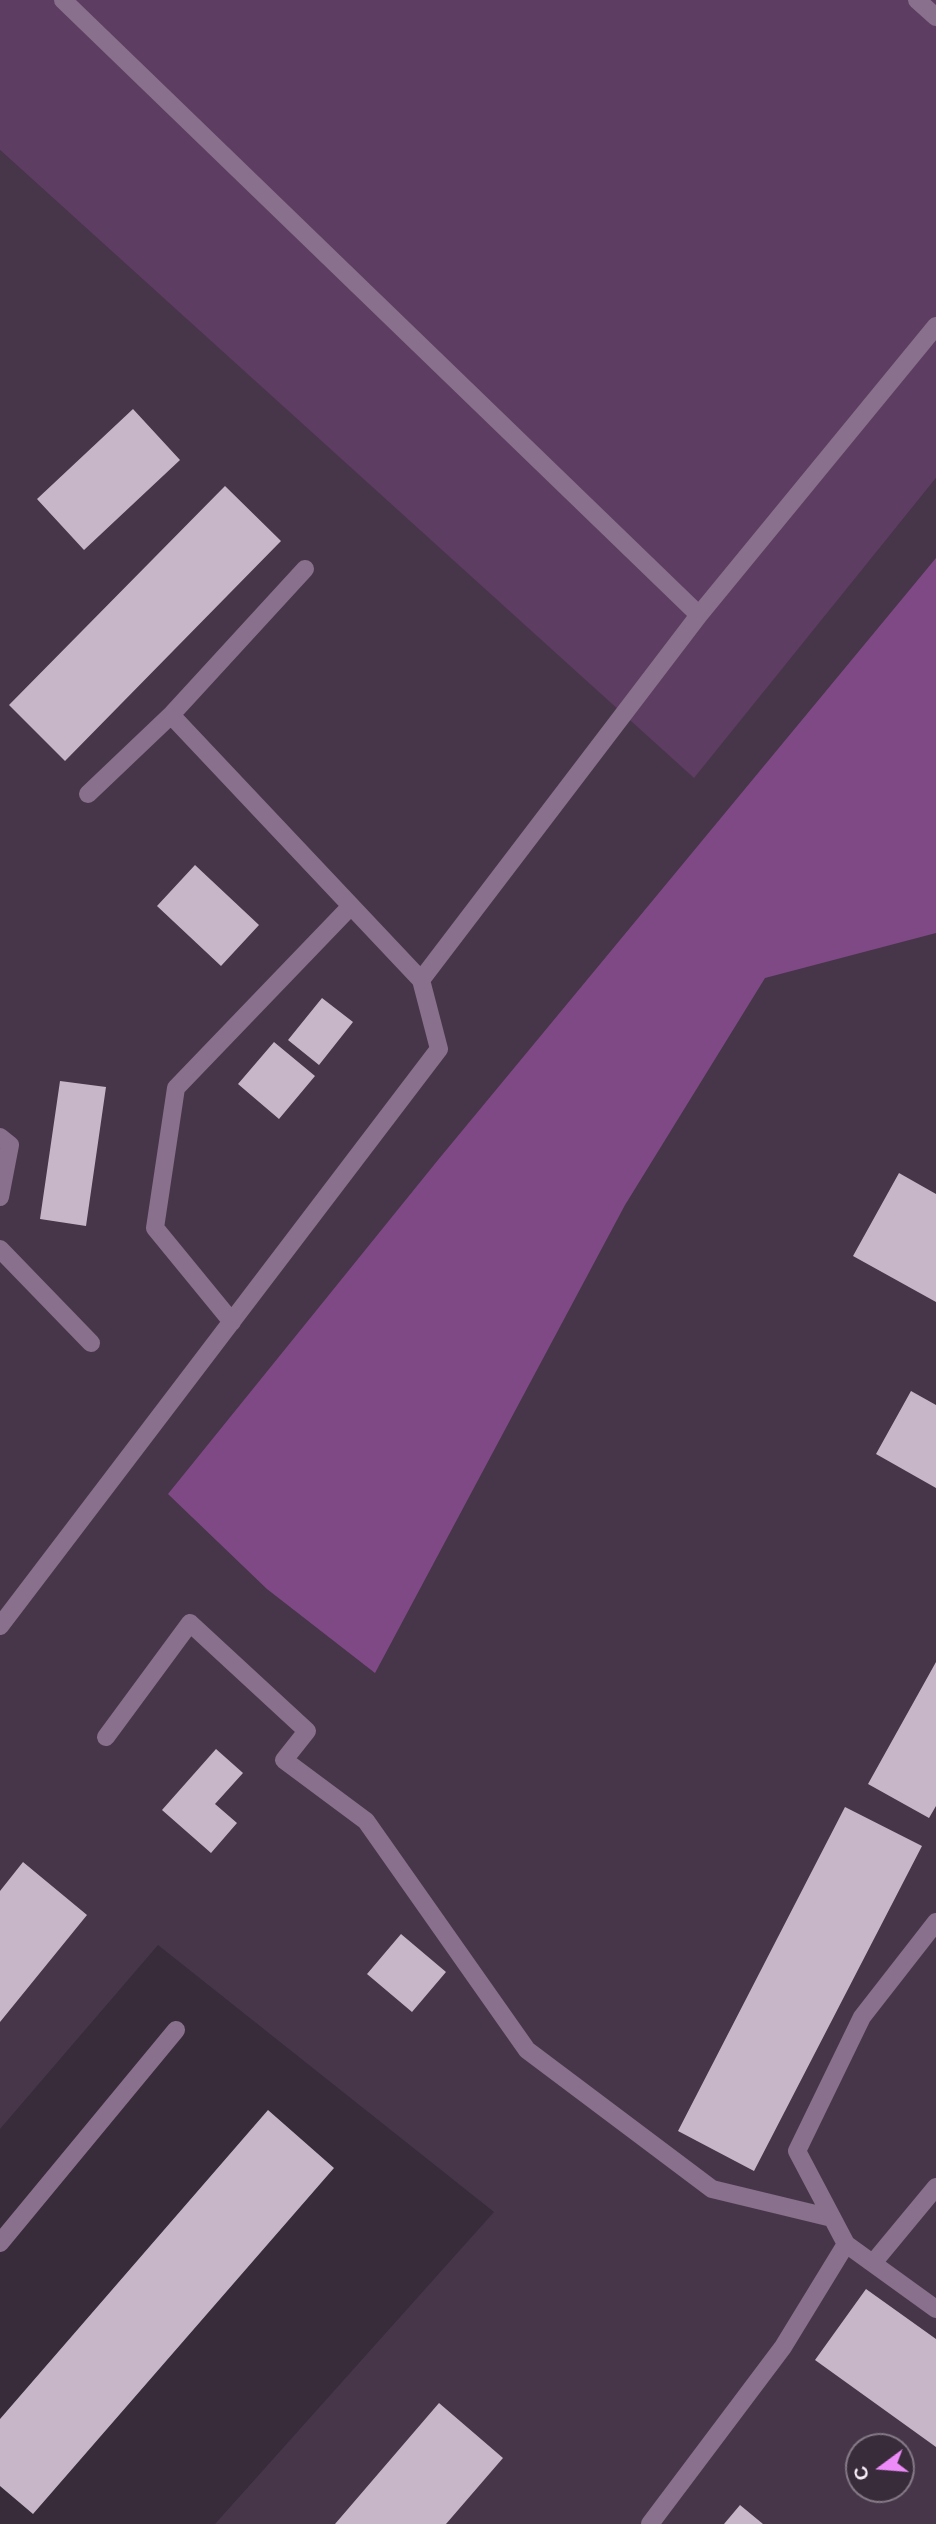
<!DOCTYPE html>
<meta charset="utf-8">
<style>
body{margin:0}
#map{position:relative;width:936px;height:2524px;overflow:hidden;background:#382b3a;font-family:Arial,sans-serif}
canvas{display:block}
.north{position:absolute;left:845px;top:2433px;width:70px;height:70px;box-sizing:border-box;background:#382b3a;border:2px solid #867a87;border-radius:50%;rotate:254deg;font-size:19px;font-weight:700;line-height:28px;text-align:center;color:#faf1fb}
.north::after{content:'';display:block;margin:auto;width:24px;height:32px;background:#ed8cf9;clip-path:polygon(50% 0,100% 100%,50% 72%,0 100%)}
</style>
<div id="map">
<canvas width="936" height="2524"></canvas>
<div class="north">С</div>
</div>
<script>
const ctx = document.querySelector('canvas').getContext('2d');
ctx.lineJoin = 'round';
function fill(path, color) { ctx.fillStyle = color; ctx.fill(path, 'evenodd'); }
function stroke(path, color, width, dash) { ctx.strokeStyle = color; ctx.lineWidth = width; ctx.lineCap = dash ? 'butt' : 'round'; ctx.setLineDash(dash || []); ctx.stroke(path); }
const built = new Path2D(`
 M 0,150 L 694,777 L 936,478 L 936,2524 L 215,2524 L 494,2212 L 158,1945 L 0,2129 ZM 859,2447 L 901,2447 L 901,2489 L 859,2489 Z`);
const green = new Path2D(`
 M 0,0 L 936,0 L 936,478 L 694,778 L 0,150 Z`);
const forest = new Path2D(`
 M 936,558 L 936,933 L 765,978 L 625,1205 L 375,1673 L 267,1589 L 168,1494 L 438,1160 Z`);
const building = new Path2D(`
 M 133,409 L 180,460 L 84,550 L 37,499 Z
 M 225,486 L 281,541 L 65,761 L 9,705 Z
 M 195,865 L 259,925 L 221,966 L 157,906 Z
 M 322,998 L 353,1022 L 319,1065 L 288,1040 Z
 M 274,1042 L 315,1076 L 279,1119 L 238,1084 Z
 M 60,1081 L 106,1087 L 86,1226 L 40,1219 Z
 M 899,1173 L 936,1194 L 936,1302 L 853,1256 Z
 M 911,1391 L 936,1405 L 936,1488 L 876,1454 Z
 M 936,1662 L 936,1806 L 929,1818 L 868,1784 Z
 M 216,1749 L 243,1773 L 215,1804 L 237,1823 L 211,1853 L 162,1810 Z
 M 845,1807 L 922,1846 L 754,2171 L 678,2131 Z
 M 23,1862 L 87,1915 L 0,2022 L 0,1891 Z
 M 401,1934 L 446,1972 L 412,2012 L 367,1974 Z
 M 268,2110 L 334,2168 L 33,2514 L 0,2486 L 0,2419 Z
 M 866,2289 L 936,2339 L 936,2447 L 815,2360 Z
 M 439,2403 L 503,2458 L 446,2524 L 335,2524 Z
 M 740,2505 L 763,2524 L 724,2524 Z`);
const minor = new Path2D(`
 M 63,0 L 699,615 L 421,980
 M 917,0 L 936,17
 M 699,615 L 936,326
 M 88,794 L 171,715
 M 0,1137 L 10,1145 L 0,1197
 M 0,1249 L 91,1343
 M 232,1322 L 155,1228 L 176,1088 L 351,906
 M 0,1626 L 439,1049 L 421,980 L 171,715 L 305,569
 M 106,1737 L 190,1623 L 307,1731 L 284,1760 L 366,1821 L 527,2050 L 712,2189 L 832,2218
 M 0,2243 L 176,2030
 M 846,2244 L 797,2151 L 862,2017 L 936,1922
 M 873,2263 L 936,2187
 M 650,2524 L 783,2347 L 846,2244 L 936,2309`);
fill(built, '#473649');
fill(green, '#5d3d61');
fill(forest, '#7f4986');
fill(building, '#c6b6c8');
stroke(minor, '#89708c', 18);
</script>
